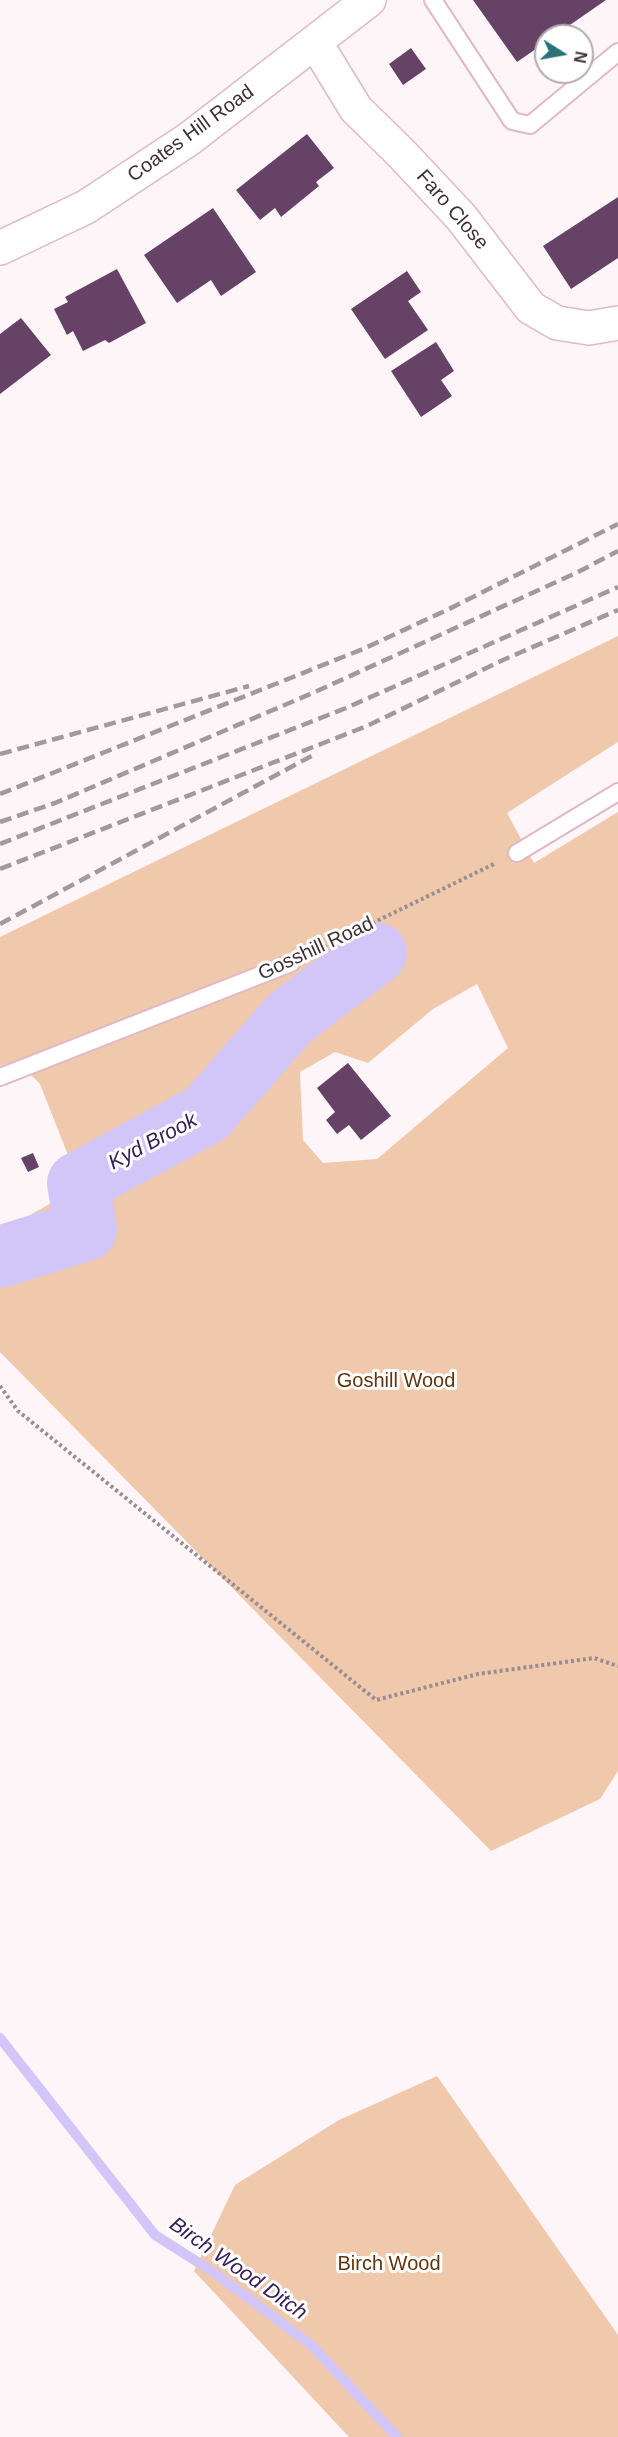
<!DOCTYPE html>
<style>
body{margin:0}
#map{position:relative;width:618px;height:2437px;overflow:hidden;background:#fdf5f8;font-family:Helvetica,sans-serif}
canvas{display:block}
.north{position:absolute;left:534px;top:24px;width:60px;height:60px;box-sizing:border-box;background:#fff;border:2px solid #b2acae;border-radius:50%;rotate:101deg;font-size:16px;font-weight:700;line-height:24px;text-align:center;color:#3f3035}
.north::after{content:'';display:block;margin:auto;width:21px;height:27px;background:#2a737b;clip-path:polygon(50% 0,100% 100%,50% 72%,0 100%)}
</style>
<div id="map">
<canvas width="618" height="2437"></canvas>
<div class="north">N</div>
</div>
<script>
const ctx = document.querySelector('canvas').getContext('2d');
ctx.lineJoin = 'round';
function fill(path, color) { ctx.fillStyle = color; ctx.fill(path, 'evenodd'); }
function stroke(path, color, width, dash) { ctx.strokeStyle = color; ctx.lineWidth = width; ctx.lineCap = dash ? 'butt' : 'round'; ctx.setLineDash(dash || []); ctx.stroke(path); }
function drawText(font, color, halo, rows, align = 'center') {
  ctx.font = font + ' Helvetica,sans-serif'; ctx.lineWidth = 6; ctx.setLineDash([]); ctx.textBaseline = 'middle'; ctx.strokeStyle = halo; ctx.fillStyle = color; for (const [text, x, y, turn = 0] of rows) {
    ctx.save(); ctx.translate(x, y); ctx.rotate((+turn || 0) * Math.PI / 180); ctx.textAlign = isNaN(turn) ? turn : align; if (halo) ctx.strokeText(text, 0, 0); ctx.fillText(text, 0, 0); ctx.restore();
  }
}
const green = new Path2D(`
 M 618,636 L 618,742 L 507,813 L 534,863 L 618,812 L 618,1771 L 600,1799 L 491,1851 L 0,1352 L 0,1232 L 62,1197 L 75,1173 L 40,1084 L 17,1061 L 0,1066 L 0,937 ZM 477,984 L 508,1048 L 377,1159 L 323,1163 L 303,1140 L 300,1072 L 335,1052 L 368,1063 L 433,1009 Z
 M 437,2076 L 618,2335 L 618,2437 L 349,2437 L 194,2271 L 235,2185 L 339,2120 Z`);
const stream = new Path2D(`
 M 0,2038 L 155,2235 L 215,2273 L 312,2346 L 397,2437`);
const river = new Path2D(`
 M 0,1257 L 86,1230 L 78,1183 L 206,1114 L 290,1018 L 376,953`);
const building = new Path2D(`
 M 473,0 L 606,0 L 554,36 L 546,36 L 546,42 L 517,62 Z
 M 411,48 L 426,69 L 403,85 L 389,64 Z
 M 307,134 L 334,168 L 316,182 L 319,186 L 281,217 L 275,208 L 260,220 L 236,190 Z
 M 618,197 L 618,258 L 571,289 L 543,246 Z
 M 213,208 L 256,272 L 221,296 L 211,280 L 177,303 L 144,255 Z
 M 117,269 L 146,323 L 109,343 L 105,340 L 83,351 L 73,331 L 67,335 L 54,309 L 68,302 L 65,297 Z
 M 407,271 L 421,292 L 408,301 L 428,330 L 385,359 L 351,309 Z
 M 21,318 L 51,355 L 0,394 L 0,334 Z
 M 436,342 L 454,371 L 441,380 L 452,396 L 421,417 L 391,371 Z
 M 348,1063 L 391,1116 L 361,1140 L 349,1125 L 337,1134 L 326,1120 L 335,1112 L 317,1088 Z
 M 33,1153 L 39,1167 L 28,1172 L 21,1158 Z`);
const path = new Path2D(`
 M 313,952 L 496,863
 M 0,1386 L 18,1411 L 376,1700 L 478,1674 L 594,1658 L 618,1666`);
const service = new Path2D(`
 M 433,0 L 512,121 L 530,125 L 618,52
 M 517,853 L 618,792
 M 0,1077 L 291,963`);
const minor = new Path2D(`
 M 315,42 L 356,109 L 401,153 L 461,217 L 531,308 L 557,323 L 589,328 L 618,323
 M 0,248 L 86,207 L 189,139 L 369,0`);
const rail = new Path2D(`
 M 0,754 L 249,686
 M 0,794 L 363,649 L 449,609 L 618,524
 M 0,822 L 55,803 L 315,692 L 576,573 L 618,551
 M 0,844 L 346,708 L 618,587
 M 0,869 L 367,726 L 503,660 L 618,610
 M 0,924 L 317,753`);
const streetNames = [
 ["Coates Hill Road",191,134,-36],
 ["Faro Close",452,210,49],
 ["Gosshill Road",316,949,-25]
];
const parkNames = [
 ["Goshill Wood",396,1381],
 ["Birch Wood",389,2264]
];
const waterNames = [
 ["Kyd Brook",153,1142,-28],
 ["Birch Wood Ditch",238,2269,35]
];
fill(green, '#f0c8ab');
stroke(stream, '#d2c5f8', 10);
stroke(river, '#d2c5f8', 62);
fill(building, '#664366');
stroke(service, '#e0b9c6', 20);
stroke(minor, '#e0b9c6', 36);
stroke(path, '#988d91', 4, [3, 3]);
stroke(service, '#fff', 16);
stroke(minor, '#fff', 33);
stroke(rail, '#a3989c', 4.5, [12, 6]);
drawText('20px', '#3f3035', '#fff', streetNames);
drawText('20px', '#61350e', '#fff', parkNames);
drawText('italic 21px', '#35205a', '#fff', waterNames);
</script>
